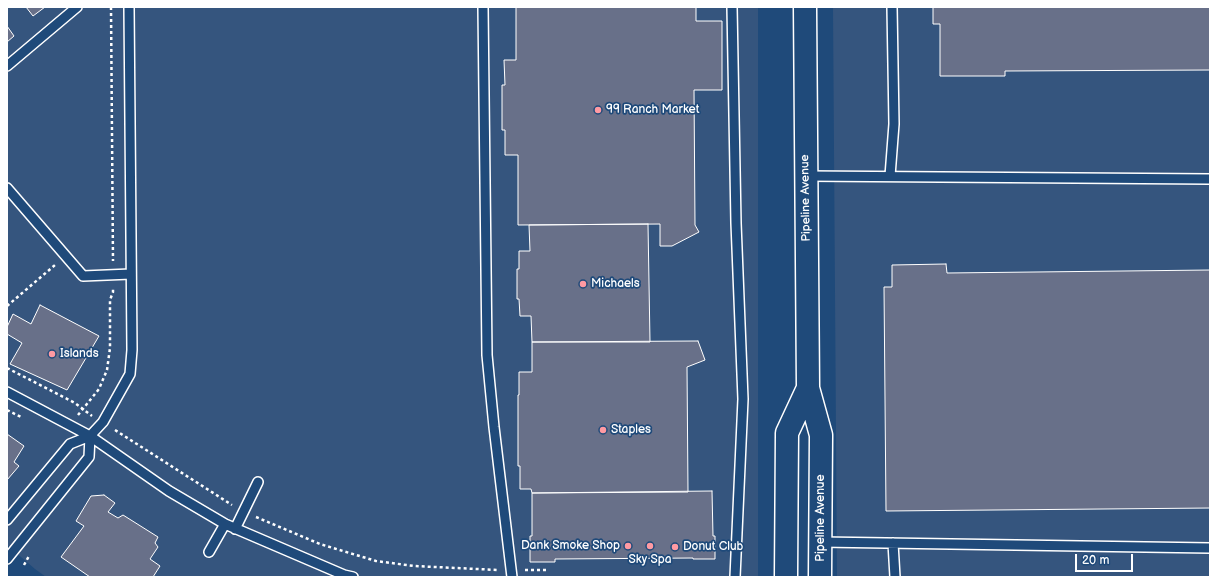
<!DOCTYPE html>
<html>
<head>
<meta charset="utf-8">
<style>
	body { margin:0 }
	#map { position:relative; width:1217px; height:584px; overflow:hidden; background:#1f4a7a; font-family:"Balsamiq Sans",sans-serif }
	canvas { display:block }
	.frame { position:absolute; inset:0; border:8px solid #fff; pointer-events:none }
	.scale { position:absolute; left:1075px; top:554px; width:58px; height:18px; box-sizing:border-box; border:2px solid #fff; border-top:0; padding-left:5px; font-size:12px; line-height:14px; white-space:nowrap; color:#fff; -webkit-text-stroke:3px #1f4a7a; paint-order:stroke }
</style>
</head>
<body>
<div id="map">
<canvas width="1217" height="584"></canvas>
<div class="frame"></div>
<div class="scale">20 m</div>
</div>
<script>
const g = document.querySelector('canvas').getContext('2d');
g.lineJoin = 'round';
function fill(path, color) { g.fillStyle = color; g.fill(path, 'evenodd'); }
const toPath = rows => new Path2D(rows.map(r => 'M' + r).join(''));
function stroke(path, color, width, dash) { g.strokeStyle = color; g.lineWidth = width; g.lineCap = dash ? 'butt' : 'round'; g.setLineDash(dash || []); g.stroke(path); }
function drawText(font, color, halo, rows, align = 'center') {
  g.font = font + ' "Balsamiq Sans",sans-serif'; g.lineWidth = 3.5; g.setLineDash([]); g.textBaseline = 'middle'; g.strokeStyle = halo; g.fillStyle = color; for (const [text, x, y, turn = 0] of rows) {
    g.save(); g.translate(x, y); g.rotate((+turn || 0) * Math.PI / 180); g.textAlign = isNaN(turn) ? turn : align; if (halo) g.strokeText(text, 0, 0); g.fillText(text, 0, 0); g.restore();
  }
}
const built = toPath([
	[7,7,758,7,758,577,46,577,35,569,7,545],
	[833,7,1210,7,1210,577,837,577]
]);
const building = toPath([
	[26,7,45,7,33,16,26,7],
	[516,7,696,7,696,21,722,21,722,90,694,90,695,225,699,232,672,246,660,246,660,224,518,225,518,155,505,155,505,130,502,130,502,85,505,85,504,60,516,60,516,7],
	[933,7,1210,7,1210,70,1005,71,1005,76,940,76,940,24,933,24,933,7],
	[7,26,14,36,7,42,7,26],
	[648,224,650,342,532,342,531,316,520,316,519,299,517,299,517,269,519,269,519,251,530,251,529,225,648,224],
	[946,264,947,273,1210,270,1210,508,886,511,884,287,892,287,892,265,946,264],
	[40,305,99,336,67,390,10,364,22,343,7,334,7,327,13,314,31,324,40,305],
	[698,341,705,360,687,367,688,492,532,493,531,489,520,489,520,466,518,466,518,395,519,395,519,372,532,372,532,342,698,341],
	[7,434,24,446,14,462,19,466,7,480,7,434],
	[712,491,713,536,715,536,715,559,693,559,693,558,555,559,555,562,530,562,530,536,532,536,532,493,712,491],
	[104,495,115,503,108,512,118,518,123,515,158,537,155,543,158,547,150,559,160,566,153,577,90,577,61,557,84,526,76,521,91,496,104,495]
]);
const path = toPath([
	[111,7,113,261],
	[7,306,55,265],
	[7,368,75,403,92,416],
	[7,410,23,418],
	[78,415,99,389,107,370,110,348,110,300,113,292,113,288],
	[115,430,232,505],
	[256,517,320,544,376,561,414,566,498,570],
	[24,565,29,556],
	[525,570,547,570]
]);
const lane = toPath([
	[483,7,487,355,494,427,512,577],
	[732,7,736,223,743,399,735,577],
	[7,66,77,7],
	[806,176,1210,179],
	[890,176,894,124,892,7],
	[7,188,83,276,131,274],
	[7,392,90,436,169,491,225,524,344,575,353,577],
	[7,520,70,444,90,436,103,422,130,374,132,350,129,7],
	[235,529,258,482],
	[821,542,1210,548],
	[893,543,895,577],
	[209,552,225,524],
	[7,559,89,457,90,436]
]);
const secondary = toPath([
	[805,7,808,388,821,435,820,577],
	[786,577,787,433,808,388]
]);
const markers = [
	[598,110,4,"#ff9aa2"],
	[583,284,4,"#ff9aa2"],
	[52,354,4,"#ff9aa2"],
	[603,430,4,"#ff9aa2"],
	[628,546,4,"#ff9aa2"],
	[650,546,4,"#ff9aa2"],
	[675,547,4,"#ff9aa2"]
];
const poiNames = [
	["99 Ranch Market",606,110],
	["Michaels",591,284],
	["Islands",60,354],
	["Staples",611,430],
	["Dank Smoke Shop",620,546,"right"],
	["Donut Club",683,547],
	["Sky Spa",650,560,"center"]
];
const streetNames = [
	["Pipeline Avenue",806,198,-91],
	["Pipeline Avenue",821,518,-90]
];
fill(built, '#35557e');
fill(building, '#687089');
stroke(building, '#fff', 1);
stroke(lane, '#fff', 12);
stroke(secondary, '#fff', 25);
stroke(path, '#fff', 2.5, [3, 3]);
stroke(lane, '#1f4a7a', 9);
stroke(secondary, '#1f4a7a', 22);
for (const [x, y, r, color] of markers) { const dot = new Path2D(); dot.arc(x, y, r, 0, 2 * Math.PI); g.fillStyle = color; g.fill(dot); stroke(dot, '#1f4a7a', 1.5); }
drawText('12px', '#fff', '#1f4a7a', poiNames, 'left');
drawText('12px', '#fff', '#1f4a7a', streetNames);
</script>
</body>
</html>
